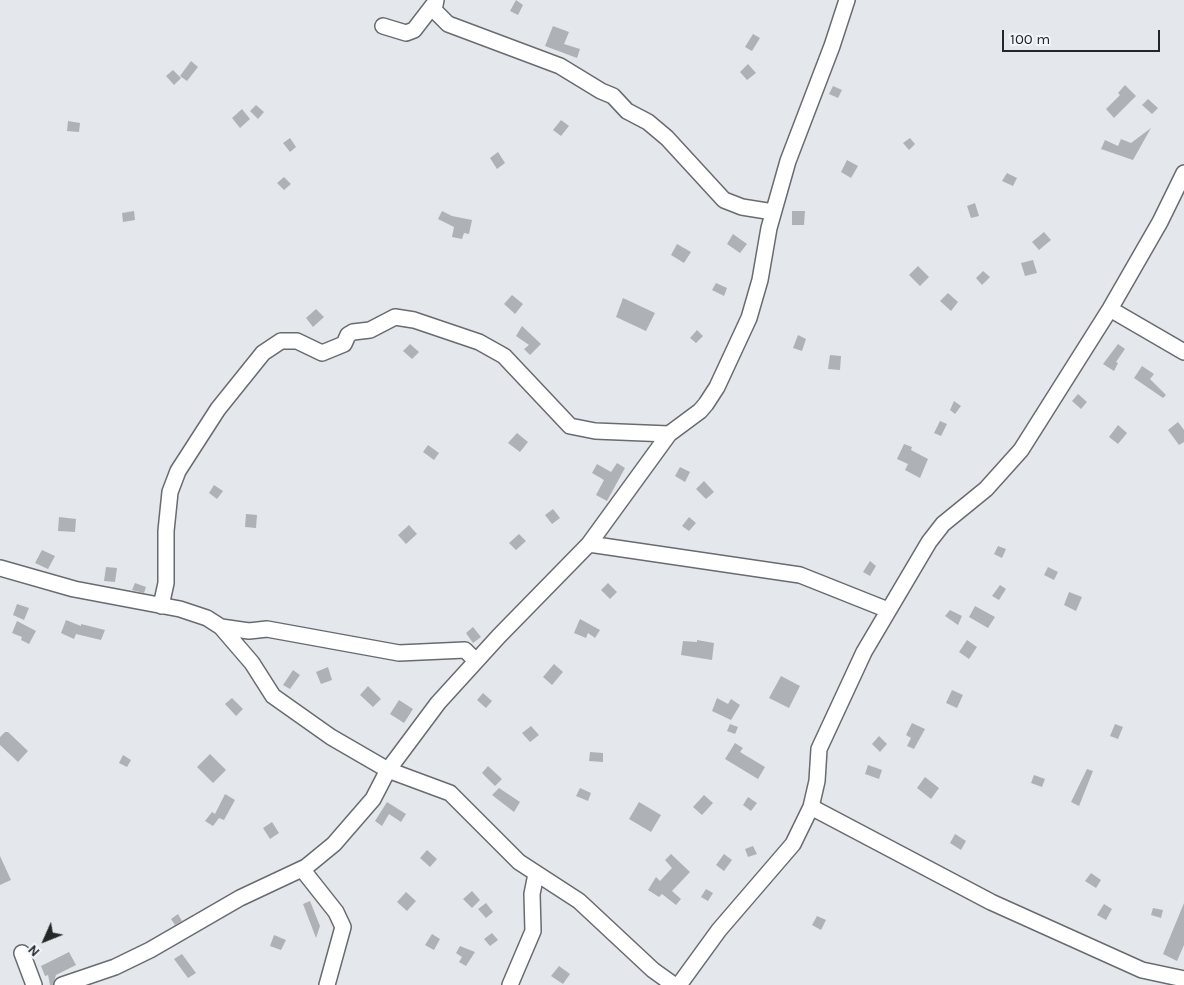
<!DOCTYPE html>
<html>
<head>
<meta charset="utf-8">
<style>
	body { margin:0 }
	#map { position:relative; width:1184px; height:985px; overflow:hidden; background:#e4e8ec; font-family:Karla,sans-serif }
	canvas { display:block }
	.north { position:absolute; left:20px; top:915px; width:50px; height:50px; -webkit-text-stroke:4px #f2f5fa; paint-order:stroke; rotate:226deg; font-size:14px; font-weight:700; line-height:20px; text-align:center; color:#252628 }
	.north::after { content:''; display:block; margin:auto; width:18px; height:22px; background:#252628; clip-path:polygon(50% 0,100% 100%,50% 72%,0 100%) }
	.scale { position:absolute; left:1002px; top:30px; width:158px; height:22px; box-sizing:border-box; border:2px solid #252628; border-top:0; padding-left:6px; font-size:15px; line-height:18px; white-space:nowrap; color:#252628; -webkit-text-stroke:4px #f2f5fa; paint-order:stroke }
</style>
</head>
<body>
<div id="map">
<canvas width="1184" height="985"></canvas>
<div class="north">N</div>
<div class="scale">100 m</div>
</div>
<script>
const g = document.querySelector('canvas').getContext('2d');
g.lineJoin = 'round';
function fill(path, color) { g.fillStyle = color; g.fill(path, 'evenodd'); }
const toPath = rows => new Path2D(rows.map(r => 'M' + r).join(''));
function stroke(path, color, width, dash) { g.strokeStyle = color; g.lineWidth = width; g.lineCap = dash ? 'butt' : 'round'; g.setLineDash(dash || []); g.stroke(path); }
const building = toPath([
	[516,0,523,5,518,15,510,11],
	[553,26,569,32,564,44,580,49,577,58,545,46],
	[753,34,760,38,752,51,745,47],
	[191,61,198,67,187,81,180,76],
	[748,64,756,73,747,80,740,72],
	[173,70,181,78,174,85,166,76],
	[1125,85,1136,96,1114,118,1106,109,1120,95,1118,93],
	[833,86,842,90,838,98,829,94],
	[1148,99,1158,108,1152,114,1142,105],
	[256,105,264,112,258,119,250,111],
	[242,109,250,119,240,128,232,118],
	[561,120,569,126,561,136,553,130],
	[68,121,80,123,79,132,67,131],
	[1151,128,1133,160,1101,149,1105,140,1118,146,1121,139,1131,143],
	[290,138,296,147,290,152,283,143],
	[910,138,915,144,909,150,903,143],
	[498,152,505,163,497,169,490,158],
	[847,160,858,166,851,178,841,172],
	[1007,173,1017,178,1013,186,1002,181],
	[284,177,291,184,284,190,277,183],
	[975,203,979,216,971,218,967,206],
	[134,211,135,220,123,222,122,213],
	[442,211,452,216,472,220,469,234,464,233,462,239,452,237,454,227,438,219],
	[792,211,805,211,804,225,792,225],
	[1044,232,1051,240,1039,250,1032,242],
	[733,234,747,244,740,253,727,244],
	[677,244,691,252,684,263,671,255],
	[1033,260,1037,273,1025,276,1021,263],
	[918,266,929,277,920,286,909,275],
	[983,271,990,277,982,285,976,278],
	[716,283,727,288,724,296,712,290],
	[948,293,958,302,951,311,940,301],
	[512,295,523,304,515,314,504,304],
	[623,298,655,313,646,331,616,317],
	[316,309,324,317,313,327,306,318],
	[522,326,541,344,530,355,524,349,529,345,516,336],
	[697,330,703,336,696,343,690,338],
	[798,335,806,339,802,351,793,348],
	[410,344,419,352,412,359,403,351],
	[1118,344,1125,349,1116,362,1118,363,1114,371,1103,364],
	[830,355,841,356,840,370,828,369],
	[1142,366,1154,374,1150,379,1166,395,1163,398,1134,378],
	[1078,394,1087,402,1081,409,1072,401],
	[954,401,961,406,955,414,950,410],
	[940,421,947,424,941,436,934,433],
	[1178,422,1184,430,1184,442,1179,445,1168,430],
	[1118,425,1127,433,1118,444,1109,437],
	[517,433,528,442,520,452,508,443],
	[904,444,912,447,911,450,928,459,920,478,905,470,908,464,897,459],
	[428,445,439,453,434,460,423,452],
	[617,463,625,468,607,501,596,495,604,480,592,473,597,464,611,472],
	[680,467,690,472,685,482,675,476],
	[704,481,714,492,706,499,696,489],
	[214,485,223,491,217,499,209,493],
	[553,509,560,518,552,524,545,515],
	[246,514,257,515,256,528,245,527],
	[59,517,76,519,75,532,58,531],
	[689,517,696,523,689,531,682,526],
	[409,525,417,534,406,544,398,535],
	[519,534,526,541,516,550,509,543],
	[998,546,1006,549,1002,558,994,554],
	[42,550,55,556,48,569,35,563],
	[870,561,876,566,870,576,863,572],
	[106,567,117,568,115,582,104,581],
	[1048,567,1058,572,1054,580,1044,575],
	[135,583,146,587,144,593,132,590],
	[608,583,617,592,610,599,601,590],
	[1000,585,1006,589,999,600,992,596],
	[1069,592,1082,597,1076,611,1064,605],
	[17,604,29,608,24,620,13,615],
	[975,606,995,617,988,628,969,617],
	[950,610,962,616,958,625,945,616],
	[580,619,600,630,595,638,588,633,586,638,574,633],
	[66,620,81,626,81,624,105,630,101,640,76,634,74,639,61,633],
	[17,621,36,631,29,644,21,640,22,637,12,633],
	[473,627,481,637,473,643,466,633],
	[697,640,714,643,712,660,681,655,683,641,697,642],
	[967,640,977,647,969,659,959,652],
	[554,664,563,672,552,685,543,677],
	[328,667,332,680,321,684,316,672],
	[293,670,300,675,290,689,283,685],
	[781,676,800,686,789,708,769,698],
	[368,686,381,699,373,707,360,695],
	[952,690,963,695,957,708,946,703],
	[483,693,492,701,486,708,477,700],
	[232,698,243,709,236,716,225,704],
	[717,698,728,704,731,699,740,705,731,720,712,711],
	[399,700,413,709,404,723,390,714],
	[912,723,925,729,914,749,907,746,911,738,906,735],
	[730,724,738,727,735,734,727,731],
	[1115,724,1123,727,1118,739,1110,736],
	[531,726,539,735,530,742,522,733],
	[5,732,8,732,28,751,18,762,0,745,0,737],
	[879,736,887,744,880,752,872,744],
	[735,743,743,748,740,752,765,767,758,779,725,759],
	[590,752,603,753,603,762,589,761],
	[210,754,226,770,213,783,197,767],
	[123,755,131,760,127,767,119,763],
	[868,765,882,770,879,779,865,774],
	[488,766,502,779,495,786,482,773],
	[1087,769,1093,771,1079,806,1071,802],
	[1034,775,1045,779,1042,787,1031,783],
	[925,777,939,788,931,799,917,788],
	[499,788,520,802,514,812,492,795],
	[580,788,591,793,588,801,576,796],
	[225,794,235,800,224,820,219,818,213,826,205,821,212,812,215,814],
	[704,795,713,803,702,815,693,807],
	[748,797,757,803,751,811,743,805],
	[387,802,406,814,401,822,389,814,382,826,375,821],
	[639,802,661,815,651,832,629,819],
	[272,822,279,833,270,839,263,828],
	[955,834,966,841,961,850,950,843],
	[753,846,757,854,748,857,745,849],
	[427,850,437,859,430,867,420,858],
	[671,854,690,872,672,891,681,899,676,905,662,894,659,897,648,890,656,877,660,881,672,868,665,860],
	[724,854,732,860,724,871,716,865],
	[0,856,11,880,0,885],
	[1091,873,1101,880,1096,888,1085,881],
	[706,889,713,893,708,901,701,897],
	[472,891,480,900,472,908,463,899],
	[406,892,416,901,407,911,397,902],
	[310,901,320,926,316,938,303,904],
	[486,903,493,912,486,918,478,909],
	[1184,903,1184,945,1177,961,1163,954],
	[1104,904,1112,909,1106,920,1097,915],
	[1153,908,1163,910,1161,918,1151,915],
	[178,914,182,921,175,925,171,919],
	[817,916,826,920,821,930,812,925],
	[492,933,498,940,490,946,484,939],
	[432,934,440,939,434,950,425,945],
	[274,935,286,940,281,950,270,946],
	[460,946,475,952,466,966,459,962,462,957,456,953],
	[69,952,76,965,56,975,53,985,50,985,48,975,45,976,41,966],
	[182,954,196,973,188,978,174,959],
	[559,966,570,974,563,984,551,976]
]);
const minor = toPath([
	[436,0,434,10,448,24,560,66,601,91,613,96,627,111,648,122,667,138,724,200,742,207,773,212],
	[383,26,406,33,414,30,434,4],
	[1110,309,1184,352],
	[589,544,800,575,888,610],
	[0,568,74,589,180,609,207,618,221,627,252,663,273,696,331,737,388,770,450,793,519,862,579,901,653,970,674,985],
	[161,606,166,583,166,531,170,492,178,471,218,409,263,353,281,341,297,341,322,353,344,344,348,335,353,332,370,330,395,317,414,320,479,342,504,356,570,426,595,431,669,434],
	[221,627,249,631,267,629,399,653,465,650,476,661],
	[811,807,991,902,1142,970,1184,979],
	[302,869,336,912,343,927,327,985],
	[22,953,34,985],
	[62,985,115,967,150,950,240,898,306,867,334,844,373,799,388,770,438,703,499,636,589,544,669,434,700,411,706,404,717,387,749,318,760,280,769,228,788,161,832,46,847,0],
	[510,985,533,931,532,894,536,874],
	[679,985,719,930,793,844,811,807,817,781,819,749,864,652,929,542,943,524,986,489,1021,450,1110,309,1160,222,1184,173]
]);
fill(building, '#aeb2b6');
stroke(minor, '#686b6f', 18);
stroke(minor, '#fff', 15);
</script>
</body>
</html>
